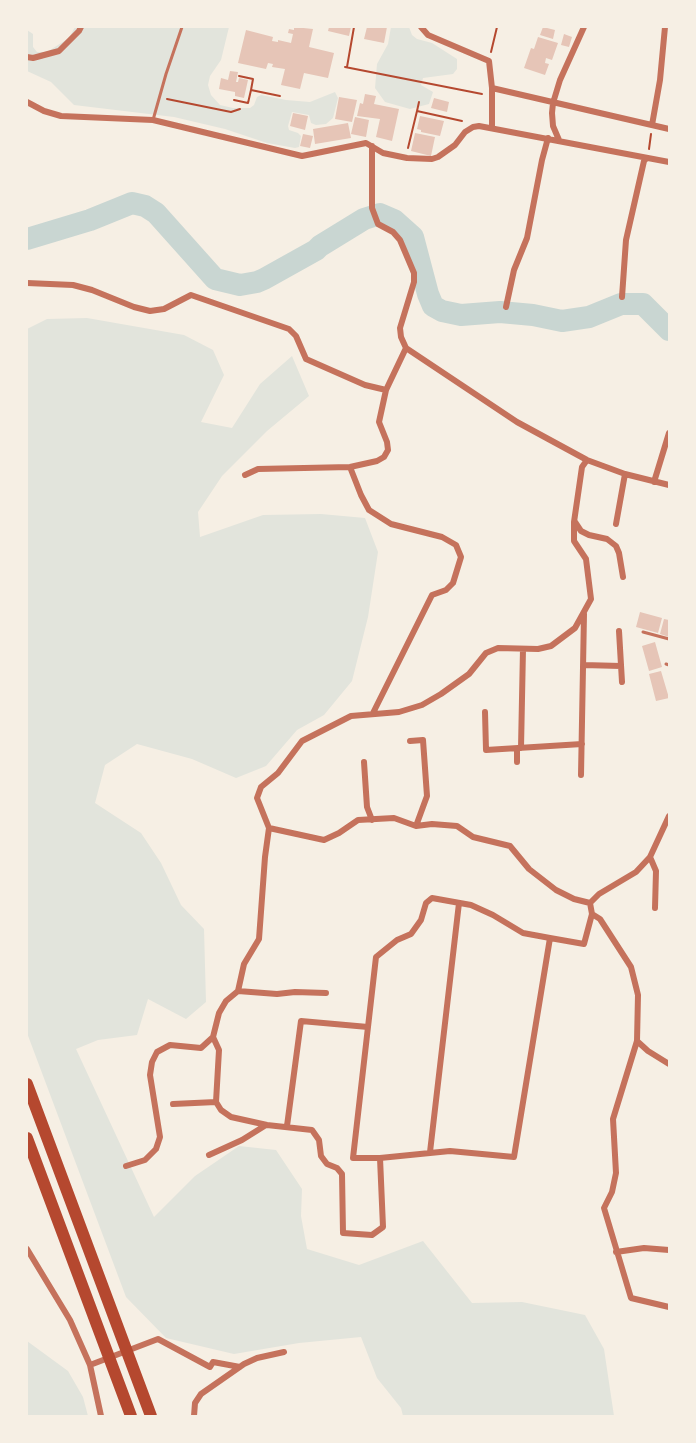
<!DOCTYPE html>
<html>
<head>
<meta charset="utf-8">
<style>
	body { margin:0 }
	#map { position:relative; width:696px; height:1443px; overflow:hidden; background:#f6efe4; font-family:"PT Sans",sans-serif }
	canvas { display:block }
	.frame { position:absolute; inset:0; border:28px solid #f6efe4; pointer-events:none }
</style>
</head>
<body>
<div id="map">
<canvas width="696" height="1443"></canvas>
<div class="frame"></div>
</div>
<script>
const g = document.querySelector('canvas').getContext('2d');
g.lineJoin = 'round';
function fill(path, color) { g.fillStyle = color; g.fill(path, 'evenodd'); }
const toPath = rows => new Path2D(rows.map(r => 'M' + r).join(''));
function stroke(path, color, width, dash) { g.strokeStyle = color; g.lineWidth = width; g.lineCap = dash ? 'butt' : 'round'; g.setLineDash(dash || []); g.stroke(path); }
const green = toPath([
	[75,27,229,27,221,60,210,76,208,85,211,95,220,105,233,108,250,108,254,105,257,97,261,95,286,100,310,102,335,92,338,98,333,118,326,124,316,125,311,123,309,115,292,112,288,126,289,130,298,133,301,136,299,147,295,148,267,143,225,129,174,117,74,105,51,82,27,71,27,30,33,34,33,47,37,52,47,52,69,38],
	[391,27,409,27,412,35,417,39,432,43,457,59,457,69,453,74,423,78,421,85,433,92,429,104,410,109,385,102,375,88,377,64,388,44],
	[87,318,184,335,213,350,224,375,201,422,232,428,260,384,292,356,309,396,267,431,222,476,198,512,200,537,263,515,321,514,365,518,378,552,368,617,352,681,324,715,297,730,266,766,236,778,192,759,137,744,105,765,95,803,141,833,161,863,181,905,204,929,206,1002,186,1019,148,999,137,1035,98,1040,76,1049,154,1217,195,1176,239,1146,276,1150,302,1189,301,1216,307,1249,359,1265,423,1241,472,1303,522,1302,585,1315,604,1349,614,1416,403,1416,401,1408,377,1378,361,1337,299,1343,234,1354,166,1338,126,1297,27,1033,27,329,47,319],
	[27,1341,68,1371,83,1397,88,1416,27,1416]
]);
const river = toPath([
	[27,239,90,220,132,203,145,206,156,213,215,279,240,285,257,282,264,279,316,250,320,246,364,219,380,214,394,220,413,237,428,294,433,306,442,311,461,315,500,312,533,315,562,321,589,317,621,304,643,304,669,330]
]);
const building = toPath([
	[294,27,313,29,309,47,334,53,328,78,304,73,300,89,281,85,285,69,272,67,273,64,268,63,266,69,238,63,246,30,273,37,272,41,278,42,278,40,291,43,293,34,288,33,289,29,294,30],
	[329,27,351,27,349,36,328,31],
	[367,27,387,27,384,43,364,39],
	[543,27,555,30,553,39,540,35],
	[564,34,572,37,569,47,561,45],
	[538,37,558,43,552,60,546,58,545,63,549,64,545,75,524,68,531,48,534,49],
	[230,71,238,72,236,82,238,82,239,78,248,80,244,98,235,96,235,92,219,89,221,78,228,80],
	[365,94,376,96,374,104,399,109,392,141,376,137,380,119,357,116,360,103,363,104],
	[339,97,357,100,352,122,335,119],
	[434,98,449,102,447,112,431,108],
	[293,113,308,116,305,130,290,126],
	[420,116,444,121,440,136,421,132,421,130,417,129],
	[355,117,369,120,366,137,351,134],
	[348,123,351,138,315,144,313,129],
	[415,133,435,137,431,156,411,151],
	[303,134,313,136,310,148,300,146],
	[640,612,662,618,658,633,636,627],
	[664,619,669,620,669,637,660,634],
	[655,642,662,667,649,671,642,646],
	[661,671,669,698,656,701,649,674]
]);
const path = toPath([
	[491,52,497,27],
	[345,67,482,94],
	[347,67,354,27],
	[239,76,253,79,251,90,280,96],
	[167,99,231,112,240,109],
	[234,100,248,103,251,90],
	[417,111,419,102],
	[408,148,417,111,462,121],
	[649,149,651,134]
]);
const service = toPath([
	[153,120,166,74,182,27],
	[643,632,669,639],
	[666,664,669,665]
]);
const minor = toPath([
	[421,27,428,35,489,61,492,88,492,128],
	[27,57,33,58,59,51,79,31,81,27],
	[492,88,669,129],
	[27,102,44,111,61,116,153,120,302,156,366,143,383,153,407,158,432,159,438,157,455,145,465,132,473,127,479,126,669,162],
	[652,125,660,80,665,27],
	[559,140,553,126,552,113,553,103,560,80,584,27],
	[372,146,372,208,378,224,393,232,400,240,414,273,414,282,400,328,401,337,406,348,517,422,587,460,625,474,669,485],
	[27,283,73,285,92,290,134,307,150,311,164,309,191,295,289,329,296,336,306,359,365,385,386,390,406,348],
	[622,297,626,240,644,161,647,158],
	[506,307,514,270,527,238,542,160,548,138],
	[350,467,361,495,369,510,391,524,442,537,456,545,461,557,453,583,446,590,432,595,373,713],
	[245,475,258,469,350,467,377,461,384,457,388,450,387,442,379,422,386,390],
	[654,482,669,433],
	[575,522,581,531,589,535,607,539,616,546,619,553,623,577],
	[616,524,625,474],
	[619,631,622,682],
	[583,665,621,666],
	[485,712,486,750,582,744],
	[410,741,423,740,427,796,416,826],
	[521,748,523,649],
	[517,749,517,762],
	[364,762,367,807,372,820],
	[581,775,584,614],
	[269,828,324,840,339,833,358,820,394,818,416,826,432,824,457,826,473,837,510,846,529,869,556,890,574,899,590,903],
	[650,857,656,871,655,908],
	[592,914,600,919,631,967,638,995,637,1041,613,1119,616,1173,612,1192,604,1208,631,1298,669,1307],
	[550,938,514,1157,450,1151,380,1158,353,1158,376,957,397,940,411,934,421,920,426,903,432,898,471,905,493,915,523,933,550,938,584,944,592,914,590,903,599,894,636,872,650,857,669,816],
	[238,991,277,994,295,992,326,993],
	[213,1037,219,1050,216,1102,221,1110,231,1117,267,1125,312,1130,319,1140,321,1156,327,1164,337,1168,342,1174,343,1233,372,1235,383,1227,380,1158],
	[637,1041,648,1051,669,1064],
	[173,1104,216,1102],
	[287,1126,301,1021,368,1027],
	[430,1152,459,903],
	[209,1155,242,1140,266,1125],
	[126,1166,145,1160,156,1149,160,1137,150,1075,152,1062,157,1052,170,1045,201,1048,213,1037,219,1013,226,1001,238,991,244,964,259,939,265,857,269,828,257,798,261,787,278,773,302,741,351,716,399,712,422,705,441,694,469,674,486,653,498,648,538,649,551,646,575,628,591,599,586,559,574,541,574,522,582,467,587,460],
	[27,1249,70,1320,90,1365,101,1416],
	[616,1252,644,1248,669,1250],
	[90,1365,158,1339,210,1367,213,1362,240,1367],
	[194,1416,195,1403,201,1394,244,1364,257,1358,284,1352]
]);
const motorway = toPath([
	[27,1084,151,1416],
	[27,1138,131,1416]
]);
fill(green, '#e2e4dc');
stroke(river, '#c9d6d2', 22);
fill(building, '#e6c5b7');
stroke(path, '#b5482f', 2);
stroke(service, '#c5725c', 3);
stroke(minor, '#c5725c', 6);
stroke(motorway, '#b5482f', 12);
</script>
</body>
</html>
